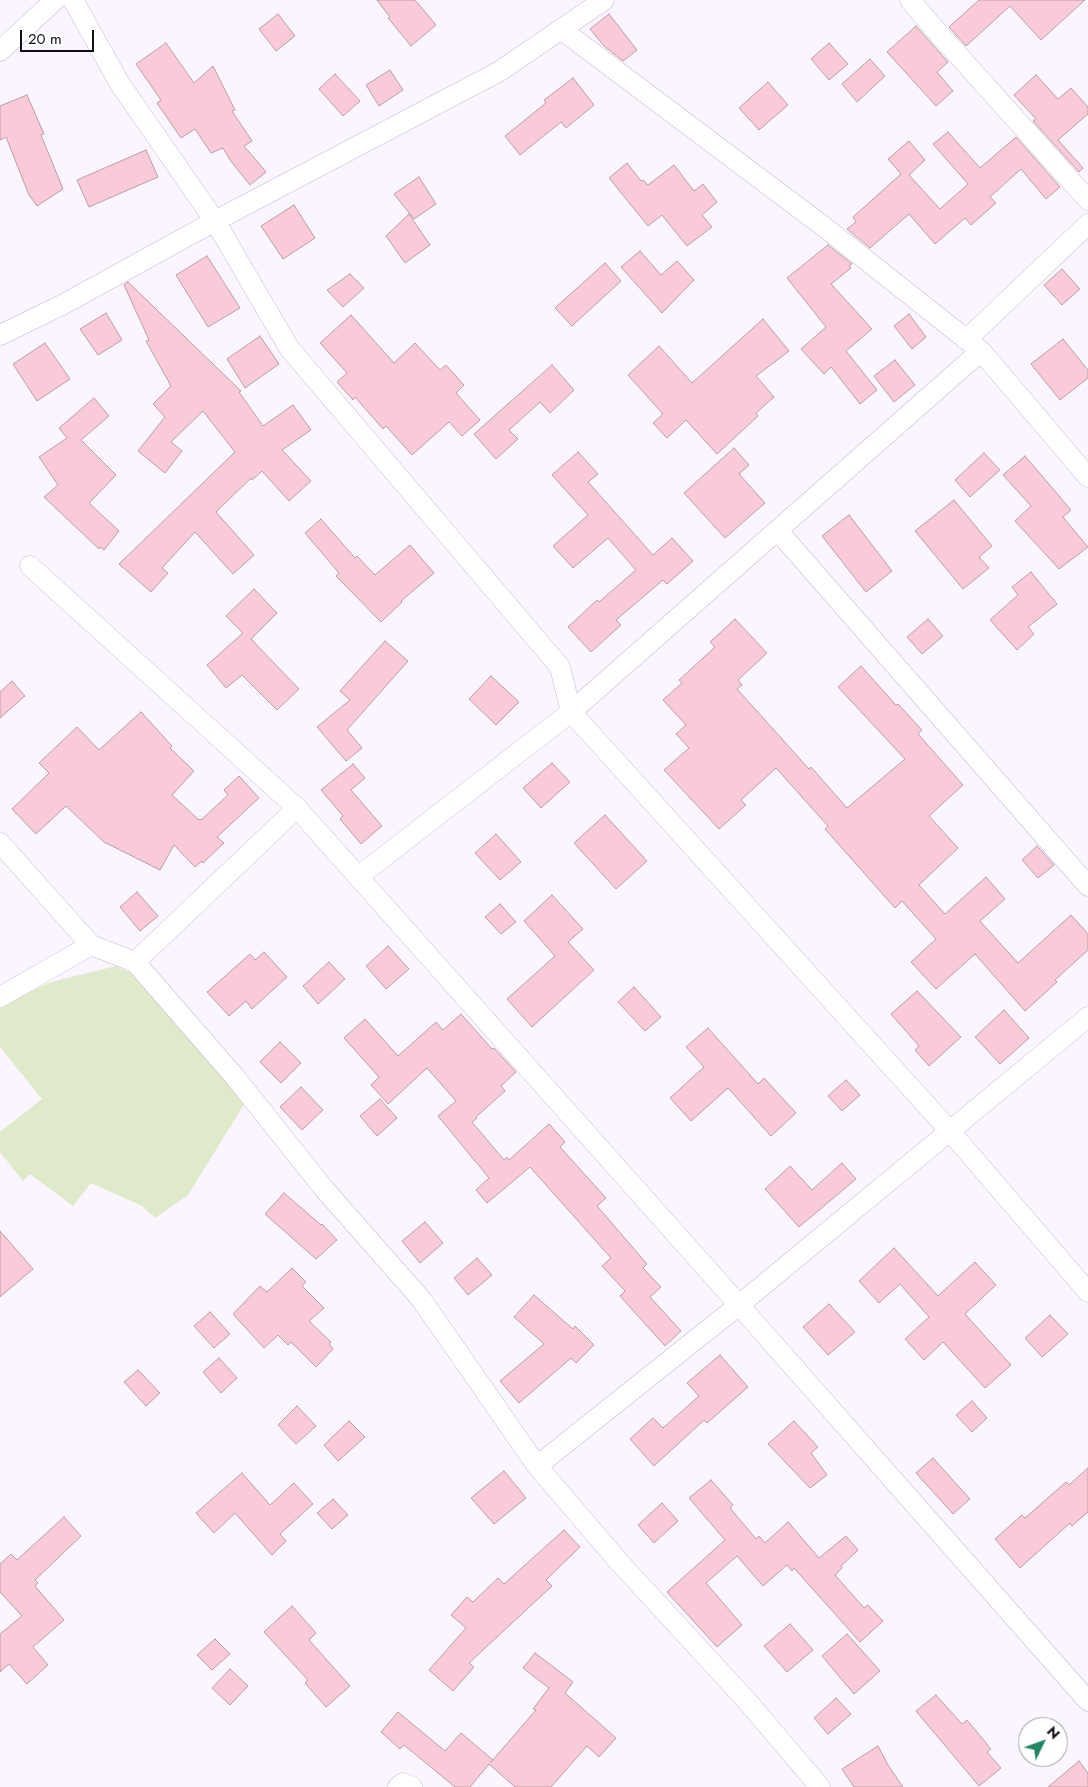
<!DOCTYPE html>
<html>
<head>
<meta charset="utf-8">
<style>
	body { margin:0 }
	#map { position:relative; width:1088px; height:1787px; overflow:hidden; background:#faf5fe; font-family:Jost,sans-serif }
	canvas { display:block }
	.north { position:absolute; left:1018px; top:1717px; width:50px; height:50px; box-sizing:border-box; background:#fff; border:1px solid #a09ea1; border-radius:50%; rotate:48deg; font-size:14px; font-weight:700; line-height:20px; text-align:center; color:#110d14 }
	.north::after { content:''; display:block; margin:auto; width:18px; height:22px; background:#228762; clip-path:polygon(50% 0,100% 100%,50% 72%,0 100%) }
	.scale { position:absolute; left:20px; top:30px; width:74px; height:22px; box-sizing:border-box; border:2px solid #110d14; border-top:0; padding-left:6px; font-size:15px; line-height:18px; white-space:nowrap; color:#110d14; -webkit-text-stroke:4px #fff; paint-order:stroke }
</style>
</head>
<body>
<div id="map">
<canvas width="1088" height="1787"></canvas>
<div class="north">N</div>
<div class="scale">20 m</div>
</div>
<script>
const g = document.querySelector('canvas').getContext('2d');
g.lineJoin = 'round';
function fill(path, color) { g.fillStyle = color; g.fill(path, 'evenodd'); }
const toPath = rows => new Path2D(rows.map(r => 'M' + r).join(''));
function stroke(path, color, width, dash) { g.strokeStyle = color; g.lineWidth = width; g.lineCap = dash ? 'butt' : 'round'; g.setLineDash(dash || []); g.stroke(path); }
const green = toPath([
	[116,966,137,976,208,1062,245,1103,188,1195,155,1218,142,1206,91,1183,73,1206,30,1174,23,1181,0,1152,0,1132,42,1099,0,1047,0,1009,10,1001,51,982]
]);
const building = toPath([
	[377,0,415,0,436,25,411,46,388,18,390,17,377,0],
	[979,0,1085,0,1041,40,1010,6,966,46,949,27,979,0],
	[278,14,295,36,276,51,259,29,278,14],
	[609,14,637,50,623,61,604,46,590,29,609,14],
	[916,26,948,62,937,72,953,91,936,106,887,52,916,26],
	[166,43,194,83,213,66,235,110,232,111,252,141,244,146,266,172,250,185,230,160,223,148,211,153,195,129,181,138,157,103,161,100,136,64,166,43],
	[829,43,848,64,829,80,811,59,829,43],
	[870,59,885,76,857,102,842,84,870,59],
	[390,70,403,90,379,106,366,85,390,70],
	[335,74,360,101,343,116,319,89,335,74],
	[1036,75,1058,99,1071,88,1088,107,1088,114,1058,140,1083,168,1079,172,1033,121,1036,119,1014,95,1036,75],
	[573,78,594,105,566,128,561,122,520,155,505,136,546,103,544,100,573,78],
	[768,82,788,105,759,130,739,108,768,82],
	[27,95,44,134,41,135,63,189,37,206,29,195,6,137,0,140,0,106,27,95],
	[948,132,980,168,1016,137,1060,187,1046,199,1021,169,990,197,996,203,971,225,965,218,935,244,909,214,870,248,847,229,856,222,853,217,901,174,888,159,909,141,925,160,909,175,940,209,968,184,933,144,948,132],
	[146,150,158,177,89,207,77,180,146,150],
	[627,163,641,181,643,180,648,185,674,165,694,191,703,184,717,202,702,215,712,227,687,246,662,215,648,226,609,178,627,163],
	[419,177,436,204,414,219,394,194,419,177],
	[294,205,315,238,283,259,261,226,294,205],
	[409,214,430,245,405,263,386,236,409,214],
	[828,245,852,264,849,266,851,268,831,284,872,329,846,351,877,390,860,404,831,367,824,374,801,349,826,327,787,278,828,245],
	[640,251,661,275,677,261,694,280,662,313,621,267,640,251],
	[207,256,240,308,208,327,176,275,207,256],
	[605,263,621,281,572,326,555,308,605,263],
	[1062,269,1080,289,1062,305,1044,285,1062,269],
	[350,274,364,288,343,307,327,290,350,274],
	[128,282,241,391,239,392,263,426,293,405,311,430,282,450,311,481,289,501,262,471,252,480,251,478,216,512,254,555,233,574,195,532,162,568,168,573,151,592,119,564,235,452,203,411,171,442,182,451,165,473,138,451,165,417,153,404,171,386,146,341,149,340,124,285,128,282],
	[106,313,122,340,98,355,80,329,106,313],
	[909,314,926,337,912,349,894,326,909,314],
	[351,315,394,363,415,343,440,370,446,365,464,385,456,393,480,420,462,436,449,422,412,455,386,426,383,429,355,397,353,400,337,382,347,373,320,343,351,315],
	[763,319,789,351,756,376,774,397,756,413,758,416,717,454,686,420,667,438,653,423,663,414,628,375,659,346,692,383,763,319],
	[260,336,279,364,245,388,227,359,260,336],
	[1063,339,1088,370,1088,378,1060,400,1031,364,1063,339],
	[45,343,70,379,37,401,13,364,45,343],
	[895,360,915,385,894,402,874,376,895,360],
	[552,365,574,390,550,413,540,402,509,430,518,439,496,459,474,434,552,365],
	[94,398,109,416,81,440,116,475,89,503,119,531,104,550,100,547,99,549,44,497,58,485,39,457,67,438,59,428,94,398],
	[734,448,749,465,739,474,765,503,725,538,684,493,734,448],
	[578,452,598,474,588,482,653,555,672,538,693,561,667,584,663,580,616,620,621,625,591,652,568,627,597,600,599,602,636,570,608,538,573,568,553,546,588,515,552,475,578,452],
	[984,453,1000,470,970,497,955,480,984,453],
	[1025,456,1071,510,1063,517,1088,547,1059,569,1015,521,1031,506,1003,475,1025,456],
	[954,500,992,546,979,557,989,568,963,589,915,531,954,500],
	[849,515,892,571,866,592,822,536,849,515],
	[321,519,355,558,357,556,375,575,410,545,434,573,401,601,402,602,381,622,336,576,339,573,305,533,321,519],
	[1031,572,1057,604,1028,627,1034,634,1017,650,990,620,1018,595,1012,587,1031,572],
	[254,589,277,613,251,639,299,689,277,710,242,675,226,688,207,665,243,633,226,616,254,589],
	[735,619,767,653,738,680,742,685,737,689,809,769,811,767,847,808,905,759,838,687,861,666,896,705,898,704,922,730,918,734,963,785,929,816,958,848,919,885,945,914,986,877,1005,899,980,921,1018,963,1071,915,1088,934,1088,950,1055,980,1057,982,1025,1011,975,954,936,989,911,962,936,939,902,901,895,908,825,829,828,826,776,768,741,800,746,805,719,829,664,770,689,748,676,734,686,725,663,700,682,683,679,680,715,647,710,642,735,619],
	[928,619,943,636,922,654,907,637,928,619],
	[385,641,408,661,347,730,362,748,346,761,317,727,350,700,340,691,385,641],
	[491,676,519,702,496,725,469,699,491,676],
	[12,681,25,696,0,718,0,692,12,681],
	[141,712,172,746,170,748,194,771,172,795,199,820,200,819,201,820,228,795,224,790,239,776,259,798,217,837,224,843,203,863,202,861,195,867,174,845,160,870,104,842,66,806,36,834,12,809,49,773,39,763,77,727,99,750,141,712],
	[552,763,570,782,541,808,523,788,552,763],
	[353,764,365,778,351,790,382,826,361,844,340,819,343,816,321,790,353,764],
	[605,815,647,861,616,889,574,843,605,815],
	[496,834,521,862,500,880,475,853,496,834],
	[1037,846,1054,865,1038,878,1022,860,1037,846],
	[137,892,158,916,140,931,120,907,137,892],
	[552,895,583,929,568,942,594,970,532,1027,507,999,555,956,524,921,552,895],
	[500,904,516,922,501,934,485,917,500,904],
	[388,946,409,969,386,989,366,966,388,946],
	[264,952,287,977,252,1009,246,1001,229,1016,207,992,250,954,255,960,264,952],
	[329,962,345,979,318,1004,303,986,329,962],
	[634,987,661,1017,645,1031,618,1002,634,987],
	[917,991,961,1037,929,1066,915,1050,919,1046,891,1014,917,991],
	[1004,1010,1029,1038,1000,1064,975,1037,1004,1010],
	[461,1014,492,1049,494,1048,516,1072,501,1086,505,1091,476,1117,477,1118,472,1122,504,1160,507,1157,509,1160,549,1124,565,1142,560,1147,606,1198,597,1206,647,1264,643,1268,661,1287,650,1297,681,1331,665,1346,620,1296,625,1291,602,1266,611,1258,530,1167,487,1203,476,1190,489,1178,438,1116,456,1101,427,1068,388,1104,371,1085,379,1077,344,1038,365,1019,398,1056,436,1022,443,1030,461,1014],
	[708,1028,758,1084,764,1078,796,1113,771,1136,728,1088,691,1121,670,1098,704,1067,686,1047,708,1028],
	[280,1042,301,1063,281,1083,260,1062,280,1042],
	[846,1080,860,1095,842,1111,828,1096,846,1080],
	[301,1087,323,1110,302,1130,280,1107,301,1087],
	[380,1099,397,1118,377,1136,360,1116,380,1099],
	[842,1163,856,1179,799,1227,765,1189,790,1166,812,1190,842,1163],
	[284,1193,321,1225,322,1224,337,1240,316,1259,265,1214,284,1193],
	[425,1222,443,1243,420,1263,402,1241,425,1222],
	[0,1231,33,1269,0,1297,0,1231],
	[894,1248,938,1296,975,1262,996,1285,965,1314,1011,1365,985,1388,943,1342,924,1360,905,1339,929,1317,900,1284,879,1303,859,1281,894,1248],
	[477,1258,492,1275,468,1295,454,1278,477,1258],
	[292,1268,306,1282,302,1286,324,1308,309,1321,331,1342,329,1344,333,1349,316,1367,291,1342,288,1345,278,1335,264,1348,233,1314,260,1286,267,1292,292,1268],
	[534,1295,573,1329,575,1326,594,1345,576,1363,571,1358,519,1403,500,1381,544,1344,514,1317,534,1295],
	[829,1304,855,1332,828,1355,803,1327,829,1304],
	[210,1312,230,1334,214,1348,194,1326,210,1312],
	[1050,1315,1068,1334,1042,1357,1025,1338,1050,1315],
	[720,1355,748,1387,707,1423,704,1420,654,1466,630,1439,653,1418,663,1428,699,1396,687,1383,720,1355],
	[219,1358,237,1378,221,1393,203,1372,219,1358],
	[138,1370,160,1393,146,1406,124,1382,138,1370],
	[972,1401,987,1418,972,1432,956,1415,972,1401],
	[297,1406,316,1426,296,1444,278,1425,297,1406],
	[349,1421,365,1437,338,1461,324,1445,349,1421],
	[794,1421,818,1447,811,1453,827,1475,810,1488,768,1444,794,1421],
	[933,1458,970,1499,953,1514,916,1473,933,1458],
	[1088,1468,1088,1512,1072,1526,1070,1523,1020,1568,995,1539,1022,1515,1025,1518,1066,1482,1069,1485,1088,1468],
	[504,1471,526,1498,494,1524,471,1498,504,1471],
	[242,1473,270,1505,294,1483,313,1504,280,1534,286,1541,272,1555,235,1513,214,1533,196,1513,242,1473],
	[711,1480,733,1505,730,1508,756,1539,759,1536,765,1543,788,1522,819,1558,846,1536,858,1550,841,1566,842,1568,835,1575,864,1608,868,1605,883,1621,860,1642,794,1568,792,1571,787,1565,763,1586,737,1556,706,1583,742,1625,717,1647,667,1592,725,1540,689,1498,711,1480],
	[333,1499,348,1515,332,1529,317,1513,333,1499],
	[662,1503,678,1521,654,1543,638,1525,662,1503],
	[64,1517,81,1536,35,1580,38,1583,35,1586,64,1620,33,1647,48,1665,27,1684,9,1664,0,1672,0,1634,22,1616,0,1592,0,1564,11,1554,17,1560,64,1517],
	[564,1530,580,1547,546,1580,552,1586,469,1663,474,1667,453,1691,429,1670,466,1628,451,1615,467,1597,473,1602,498,1578,504,1584,564,1530],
	[292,1606,316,1633,309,1640,350,1686,326,1707,305,1683,308,1680,264,1632,292,1606],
	[790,1624,813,1650,787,1672,764,1646,790,1624],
	[847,1634,880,1671,854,1694,822,1656,847,1634],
	[215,1639,230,1654,212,1670,197,1655,215,1639],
	[535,1653,573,1682,565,1693,616,1738,599,1757,587,1746,551,1787,515,1787,489,1764,470,1787,455,1787,404,1745,400,1749,381,1732,398,1712,445,1751,461,1733,493,1760,491,1762,536,1710,533,1709,549,1688,523,1668,535,1653],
	[230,1669,248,1686,230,1705,212,1688,230,1669],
	[936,1695,962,1724,967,1720,991,1749,987,1752,1001,1768,979,1786,916,1711,936,1695],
	[836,1698,851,1714,828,1734,814,1718,836,1698],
	[878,1746,888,1765,903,1787,854,1787,842,1769,878,1746],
	[1079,1761,1088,1773,1088,1787,1048,1787,1079,1761]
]);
const street = toPath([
	[73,0,120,84,215,221,289,348,560,667,571,712,949,1130,1088,1292],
	[910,0,932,26,1088,200],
	[562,30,823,226,981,351,1088,477],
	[0,51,55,0],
	[0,335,62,305,215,221,500,71,604,0],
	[966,340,1088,224],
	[778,531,1088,886],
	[30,566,297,808,739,1305,1088,1701],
	[0,843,91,945],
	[359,876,571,712,981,351],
	[135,962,235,1077,325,1190,421,1299,537,1466,620,1563,747,1701,820,1787],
	[0,997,91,945,135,962,297,808],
	[537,1466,739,1305,1088,1017],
	[398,1787,403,1783,412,1787]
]);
fill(green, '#dfeaca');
fill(building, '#f9cbd8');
stroke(building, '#ba9ea5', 1);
stroke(street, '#c8bbd3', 21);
stroke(street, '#fff', 20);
</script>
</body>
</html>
